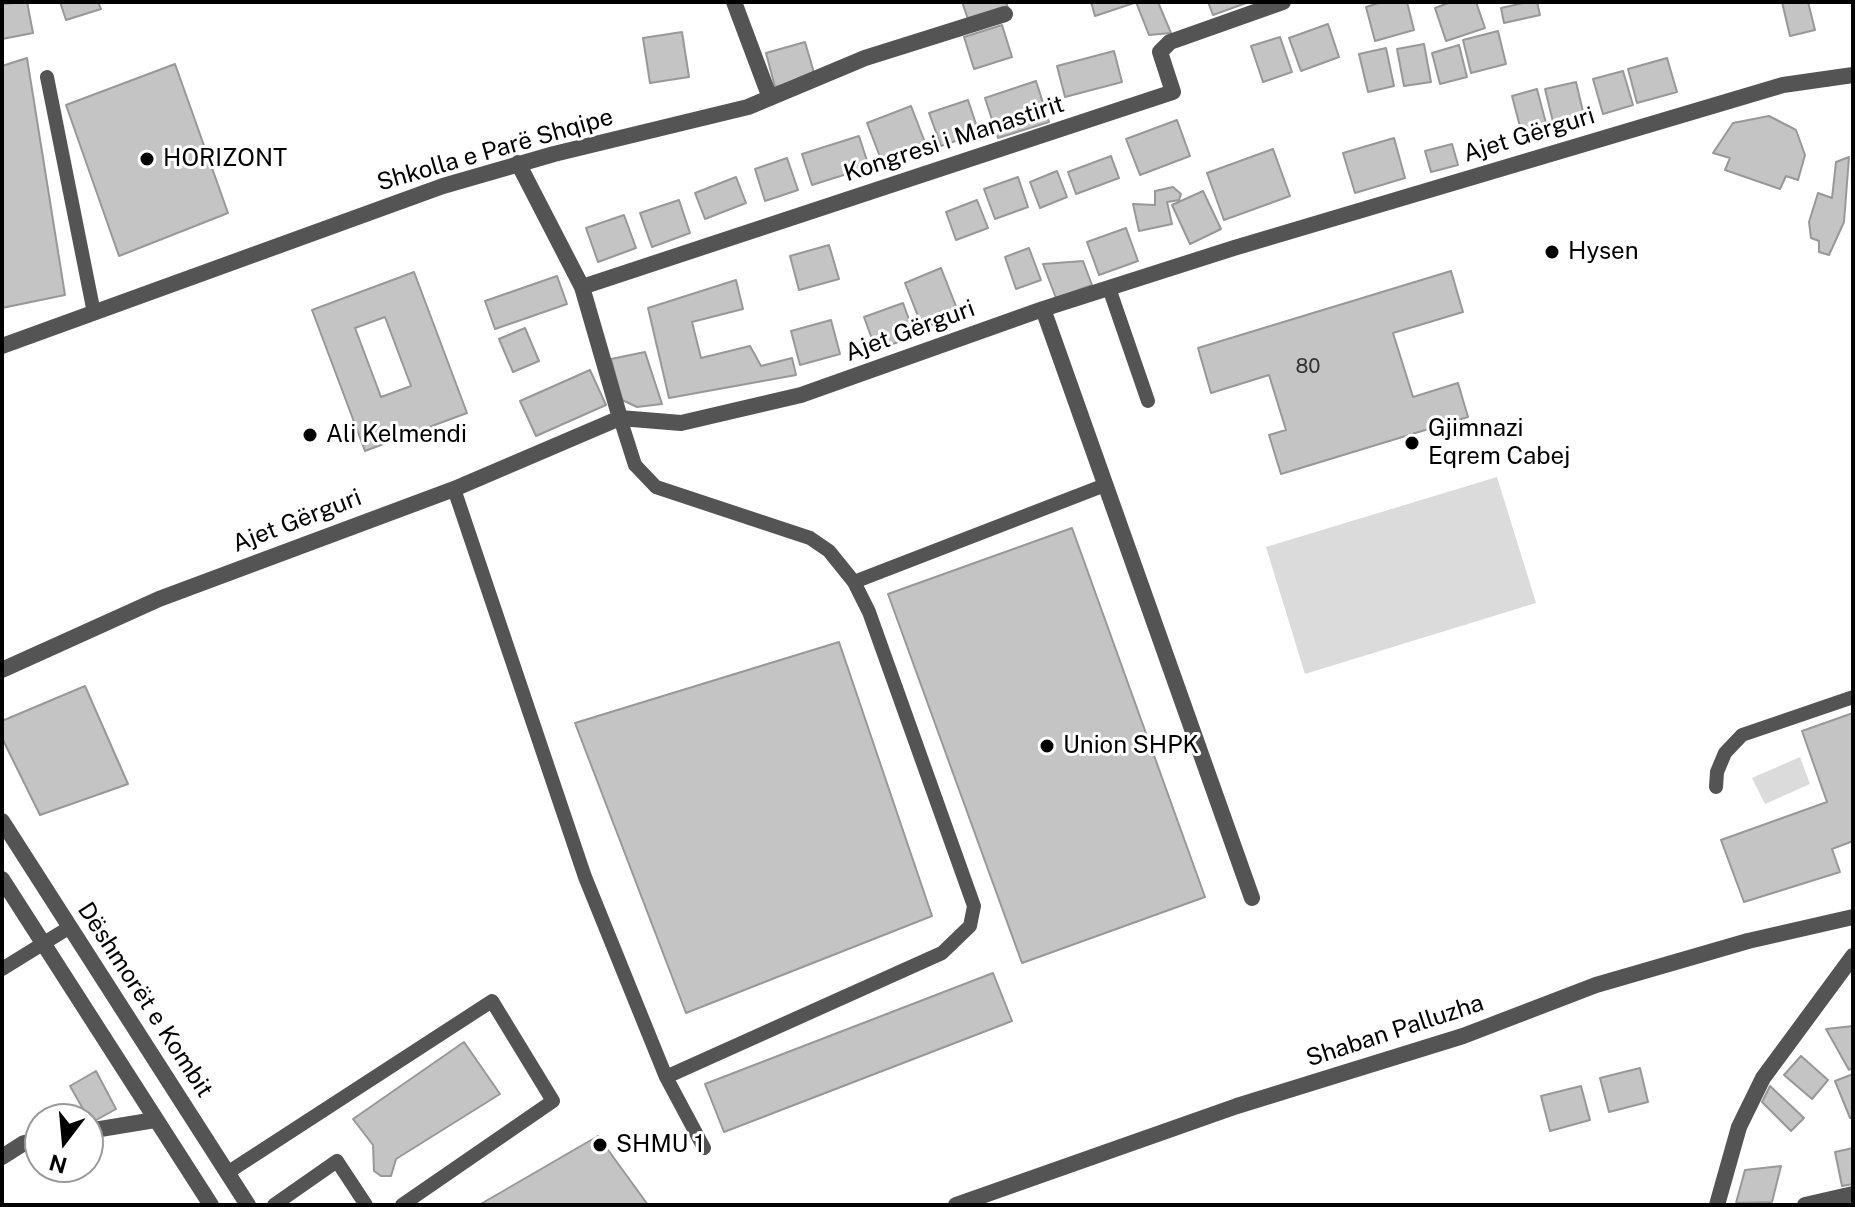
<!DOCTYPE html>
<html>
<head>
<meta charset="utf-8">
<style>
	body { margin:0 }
	#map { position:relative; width:1855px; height:1207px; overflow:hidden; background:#fff; font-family:"Public Sans",sans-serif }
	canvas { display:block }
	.frame { position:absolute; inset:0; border:4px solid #000; pointer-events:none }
	.north { position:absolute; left:24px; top:1103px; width:80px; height:80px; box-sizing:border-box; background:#fff; border:2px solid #999; border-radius:50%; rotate:196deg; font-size:22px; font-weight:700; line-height:32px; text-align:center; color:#000 }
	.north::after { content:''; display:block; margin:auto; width:28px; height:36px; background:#000; clip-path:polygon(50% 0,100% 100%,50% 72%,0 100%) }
</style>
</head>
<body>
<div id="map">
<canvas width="1855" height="1207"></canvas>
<div class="frame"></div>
<div class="north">N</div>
</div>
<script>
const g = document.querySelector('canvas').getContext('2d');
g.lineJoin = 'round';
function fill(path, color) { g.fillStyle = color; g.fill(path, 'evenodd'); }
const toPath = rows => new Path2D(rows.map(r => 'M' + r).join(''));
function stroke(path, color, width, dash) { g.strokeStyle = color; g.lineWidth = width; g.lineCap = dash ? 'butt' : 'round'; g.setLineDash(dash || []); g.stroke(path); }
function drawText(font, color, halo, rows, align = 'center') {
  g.font = font + ' "Public Sans",sans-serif'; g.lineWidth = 6; g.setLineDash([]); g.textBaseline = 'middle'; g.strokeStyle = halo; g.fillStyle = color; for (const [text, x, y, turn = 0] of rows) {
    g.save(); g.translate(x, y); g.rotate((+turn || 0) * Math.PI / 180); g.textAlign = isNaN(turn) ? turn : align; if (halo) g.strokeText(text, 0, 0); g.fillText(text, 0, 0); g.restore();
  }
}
const green = toPath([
	[1497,477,1536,603,1305,674,1266,547],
	[1800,757,1810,784,1765,804,1752,778]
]);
const building = toPath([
	[27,2,33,33,2,39,2,4,27,2],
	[60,2,98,2,101,9,66,20,60,2],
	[962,2,1006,2,1008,8,969,22,962,2],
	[1091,2,1134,2,1134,3,1095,16,1091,2],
	[1136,2,1158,2,1171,33,1149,35,1136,2],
	[1208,2,1249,2,1213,15,1208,2],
	[1382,2,1407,2,1414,30,1375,41,1366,7,1382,2],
	[1451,2,1476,2,1485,28,1446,41,1435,8,1451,2],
	[1528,2,1537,2,1540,15,1504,23,1501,8,1528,2],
	[1782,2,1808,2,1815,30,1790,36,1782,2],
	[1328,24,1339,57,1301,71,1289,38,1328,24],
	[1002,25,1012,57,974,69,964,37,1002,25],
	[1498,31,1506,64,1471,73,1463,40,1498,31],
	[682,32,689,77,650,83,643,38,682,32],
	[1280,37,1292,72,1263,82,1251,46,1280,37],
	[805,42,815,76,775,87,766,53,805,42],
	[1424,44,1431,82,1404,86,1397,49,1424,44],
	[1459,45,1467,77,1440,84,1432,53,1459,45],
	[1386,48,1394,86,1368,92,1359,54,1386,48],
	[1114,51,1122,82,1065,97,1057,66,1114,51],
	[27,58,65,295,2,308,2,66,27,58],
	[1667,58,1677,92,1637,103,1628,69,1667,58],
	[175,64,228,213,119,256,66,105,175,64],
	[1623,71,1633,105,1603,114,1593,79,1623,71],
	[1036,81,1049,122,998,138,985,98,1036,81],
	[1576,82,1585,120,1554,126,1545,89,1576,82],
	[1537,89,1548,131,1523,138,1512,96,1537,89],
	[968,100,979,133,941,146,929,113,968,100],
	[911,106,926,145,882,162,867,123,911,106],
	[1769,116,1796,130,1805,155,1798,180,1786,176,1780,189,1725,170,1730,158,1713,153,1733,123,1769,116],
	[1177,120,1190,156,1140,175,1126,139,1177,120],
	[859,136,869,167,812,185,802,154,859,136],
	[1394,138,1405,178,1355,193,1343,153,1394,138],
	[1452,144,1458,165,1431,172,1425,151,1452,144],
	[1273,149,1290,196,1224,220,1207,173,1273,149],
	[1111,156,1119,178,1076,194,1068,172,1111,156],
	[1849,157,1844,222,1829,255,1819,252,1819,241,1811,238,1809,222,1818,193,1832,198,1836,162,1849,157],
	[787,158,798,190,765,201,755,169,787,158],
	[1057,171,1067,197,1040,208,1030,182,1057,171],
	[736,177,746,203,705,219,695,193,736,177],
	[1018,177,1028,207,995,219,984,189,1018,177],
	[1173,187,1181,194,1179,200,1167,202,1172,224,1139,231,1133,204,1155,205,1155,191,1173,187],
	[1203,191,1221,229,1190,244,1172,205,1203,191],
	[679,200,690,233,652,247,640,213,679,200],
	[977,200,988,228,956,240,946,212,977,200],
	[624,215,636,248,598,262,586,228,624,215],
	[1126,228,1138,261,1099,275,1087,242,1126,228],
	[829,245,839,279,799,290,790,256,829,245],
	[1029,248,1041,280,1016,289,1005,257,1029,248],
	[1083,261,1092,285,1056,298,1043,264,1083,261],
	[941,268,959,314,923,329,905,283,941,268],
	[1451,271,1463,312,1393,333,1413,397,1458,383,1468,417,1281,474,1269,435,1286,430,1269,375,1211,393,1198,348,1451,271],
	[414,272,467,413,365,451,312,310,414,272],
	[385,317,411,386,381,397,355,328,385,317],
	[557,276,567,304,495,329,485,301,557,276],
	[736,280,743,309,692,322,701,358,750,346,761,366,792,358,796,375,669,398,648,308,736,280],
	[903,303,915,336,876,350,864,317,903,303],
	[831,320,840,354,800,365,791,331,831,320],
	[525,328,539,361,513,372,499,339,525,328],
	[645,352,662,404,637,407,622,400,611,359,645,352],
	[590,370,606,405,536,436,520,401,590,370],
	[1072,528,1205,897,1022,963,888,594,1072,528],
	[839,642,932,916,686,1013,575,723,839,642],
	[85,686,128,784,40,815,2,738,2,721,85,686],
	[1853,713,1853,841,1832,849,1840,872,1744,902,1721,840,1827,802,1802,731,1853,713],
	[993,973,1012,1021,724,1132,705,1084,993,973],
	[1853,1026,1853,1067,1849,1070,1826,1029,1853,1026],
	[464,1042,500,1094,396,1159,391,1176,381,1176,374,1171,373,1145,353,1119,464,1042],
	[1801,1056,1828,1080,1812,1099,1784,1075,1801,1056],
	[1640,1068,1648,1102,1609,1112,1600,1078,1640,1068],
	[96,1071,116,1109,91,1123,70,1086,96,1071],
	[1853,1074,1853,1117,1850,1118,1835,1081,1853,1074],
	[1581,1086,1590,1120,1550,1131,1541,1096,1581,1086],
	[1770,1086,1804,1118,1791,1131,1762,1102,1770,1086],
	[598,1136,648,1205,479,1205,598,1136],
	[1853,1148,1853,1184,1842,1186,1835,1152,1853,1148],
	[1781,1166,1772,1202,1736,1203,1745,1170,1781,1166]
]);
const service = toPath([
	[47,77,94,313],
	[1109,288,1148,401],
	[620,418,635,465,656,487,810,538,829,551,854,582,869,612,974,906,970,926,942,953,666,1077],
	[454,489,585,877,666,1077,704,1148],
	[854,582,1105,485],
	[1716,787,1717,772,1725,753,1742,735,1853,697],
	[2,969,70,927],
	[227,1173,492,1001,553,1101,402,1205],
	[274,1205,337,1161,366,1205]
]);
const minor = toPath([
	[734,2,770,98],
	[518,163,582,287,1173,92,1160,52,1170,42,1283,2],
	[582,287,620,418],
	[1043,309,1252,898],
	[2,346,443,186,554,154,748,107,865,58,1005,14],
	[2,670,159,599,454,489,620,418,681,423,801,395,1043,309,1234,248,1783,85,1853,75],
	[88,1131,155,1120],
	[2,1157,24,1143,40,1140],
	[956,1205,1237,1106,1463,1036,1596,985,1748,941,1853,917],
	[1717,1205,1739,1127,1763,1078,1853,956],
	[1805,1205,1853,1194]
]);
const tertiary = toPath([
	[2,821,248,1205],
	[2,879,211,1205]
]);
const markers = [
	[147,159,8,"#000"],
	[1552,252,8,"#000"],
	[310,435,8,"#000"],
	[1412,443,8,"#000"],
	[1047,746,8,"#000"],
	[600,1145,8,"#000"]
];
const numberNames = [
	["80",1308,367]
];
const streetNames = [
	["Ajet Gërguri",1529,135,-17],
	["Kongresi i Manastirit",954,139,-18],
	["Shkolla e Parë Shqipe",495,150,-16],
	["Ajet Gërguri",910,331,-20],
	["Ajet Gërguri",297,521,-21],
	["Dëshmorët e Kombit",145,1000,57],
	["Shaban Palluzha",1395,1031,-18]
];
const poiNames = [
	["HORIZONT",163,159],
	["Hysen",1568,252],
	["Gjimnazi",1428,429],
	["Eqrem Cabej",1428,457],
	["Ali Kelmendi",326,435],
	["Union SHPK",1063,746],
	["SHMU 1",616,1145]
];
fill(green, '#dbdbdb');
fill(building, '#c4c4c4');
stroke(building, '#989898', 2);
stroke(service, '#545454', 14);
stroke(minor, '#545454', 16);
stroke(tertiary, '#545454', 16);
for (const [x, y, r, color] of markers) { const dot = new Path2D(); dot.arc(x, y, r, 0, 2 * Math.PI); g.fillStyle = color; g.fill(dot); stroke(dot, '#fff', 3); }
drawText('20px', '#313131', null, numberNames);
drawText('24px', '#000', '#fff', streetNames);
drawText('24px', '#000', '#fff', poiNames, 'left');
</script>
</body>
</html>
